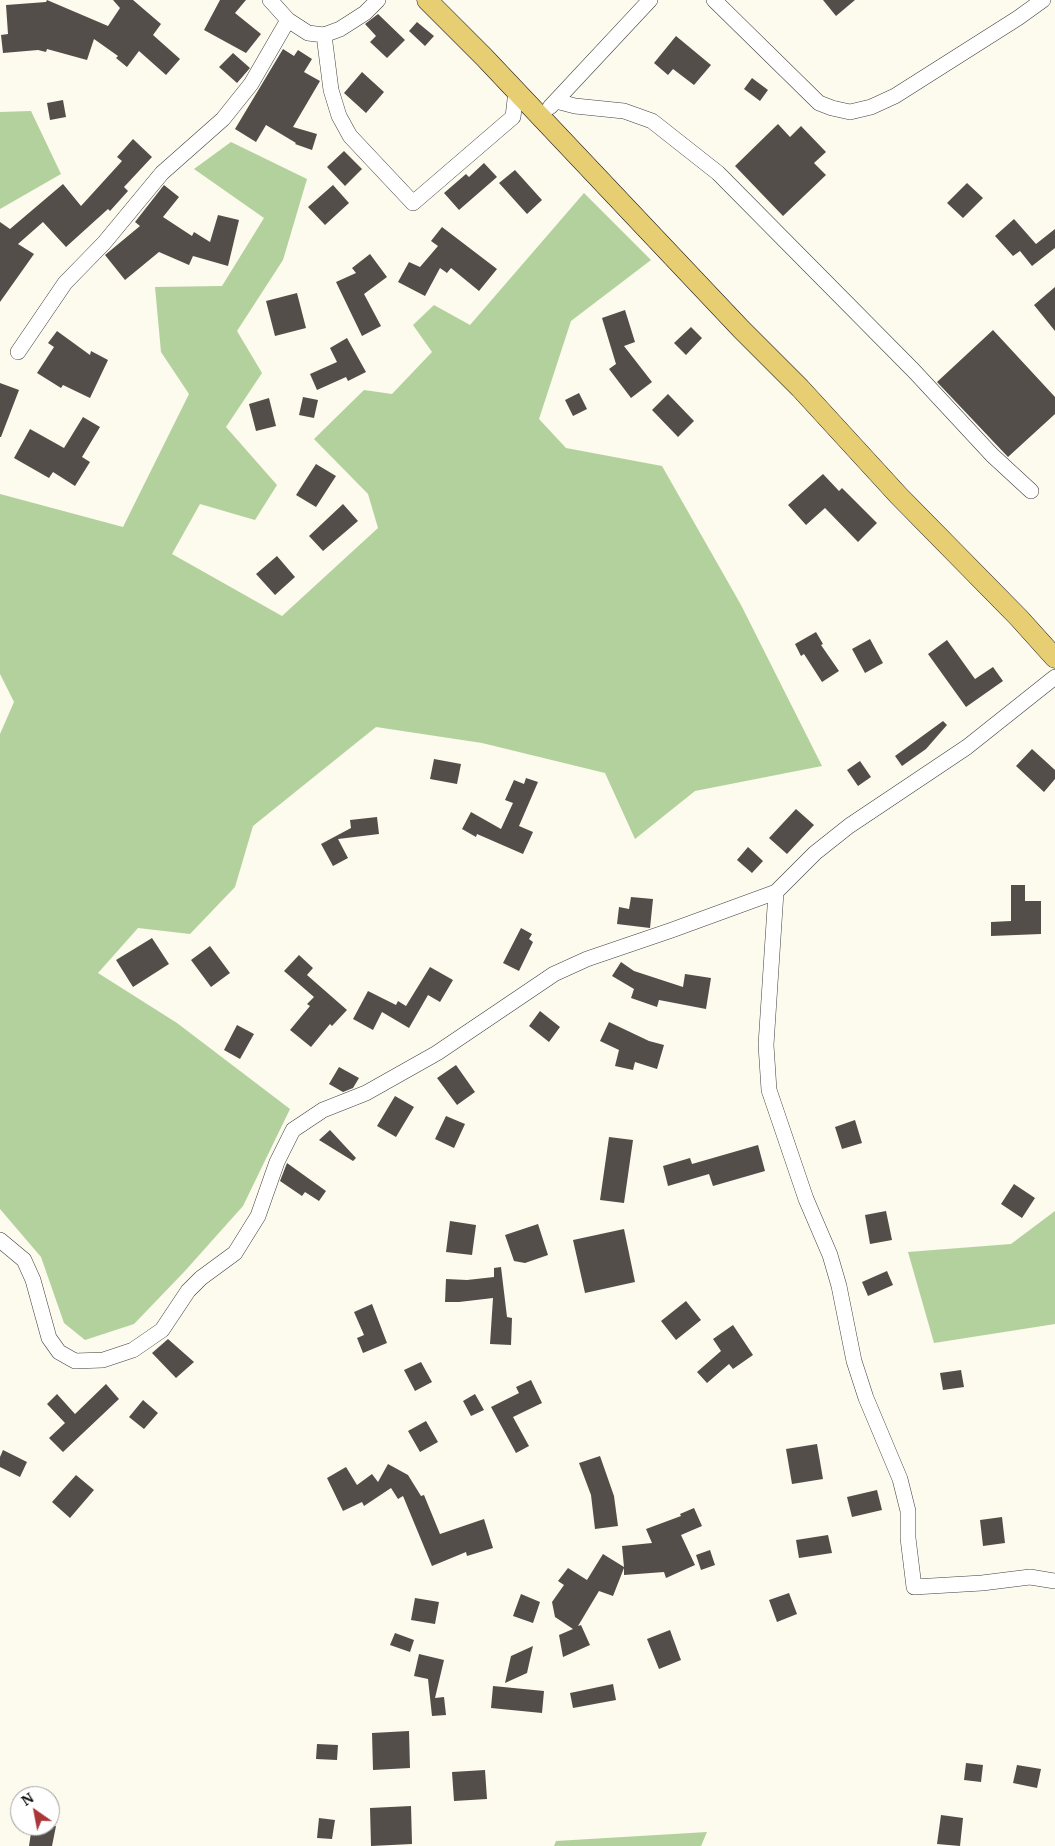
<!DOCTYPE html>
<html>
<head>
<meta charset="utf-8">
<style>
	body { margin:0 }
	#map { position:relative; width:1055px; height:1846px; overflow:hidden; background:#fdfaee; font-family:Merriweather,serif }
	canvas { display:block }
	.north { position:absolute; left:10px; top:1786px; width:50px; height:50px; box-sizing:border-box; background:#fff; border:1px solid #9e9e9e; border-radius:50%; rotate:327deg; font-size:14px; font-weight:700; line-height:20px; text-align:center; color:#0c0c0c }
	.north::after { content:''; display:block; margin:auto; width:18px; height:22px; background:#aa3638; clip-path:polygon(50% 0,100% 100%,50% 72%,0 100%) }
</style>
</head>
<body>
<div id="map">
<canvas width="1055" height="1846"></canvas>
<div class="north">N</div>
</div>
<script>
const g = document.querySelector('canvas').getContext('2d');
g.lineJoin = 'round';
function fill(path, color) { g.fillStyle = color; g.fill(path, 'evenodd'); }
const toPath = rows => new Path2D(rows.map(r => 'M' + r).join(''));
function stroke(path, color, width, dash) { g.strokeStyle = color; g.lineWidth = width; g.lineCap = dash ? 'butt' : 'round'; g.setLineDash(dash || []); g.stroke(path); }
const forest = toPath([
	[31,111,61,174,0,209,0,112],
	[231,142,307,179,283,260,237,331,262,373,226,427,277,485,255,520,200,504,172,554,282,616,378,528,368,494,314,439,364,390,392,394,432,352,413,325,434,305,470,325,584,193,651,260,571,321,539,419,566,448,662,466,741,605,822,766,695,791,635,839,605,773,482,743,376,727,253,826,235,887,190,934,138,928,98,973,177,1023,290,1109,243,1206,184,1272,134,1324,85,1340,64,1323,41,1257,0,1209,0,734,14,702,0,674,0,494,123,527,189,394,161,352,155,287,222,286,264,218,194,169],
	[1055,1211,1055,1324,934,1343,908,1252,1011,1244],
	[707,1832,701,1846,554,1846,556,1841]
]);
const building = toPath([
	[47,0,108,26,120,8,113,0,133,0,161,24,153,35,180,59,166,75,139,51,127,67,116,58,118,56,94,39,87,60,47,49,46,52,38,50,3,53,1,35,8,34,6,5,46,2],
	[220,0,246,0,235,13,261,34,246,53,204,30],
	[823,0,855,0,836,16],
	[378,14,405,40,387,58,370,42,376,36,365,24],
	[417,22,434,36,425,46,409,31],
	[676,36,711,65,694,85,673,69,668,75,654,63],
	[283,49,294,56,298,50,312,59,304,72,320,81,293,127,317,134,312,150,295,144,296,143,266,125,256,142,235,129],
	[233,53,250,68,237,83,219,67],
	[362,72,384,92,366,113,344,93],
	[752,78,768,90,760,101,744,89],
	[63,100,66,117,50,120,47,103],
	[778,124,790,137,801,126,826,152,814,163,826,175,783,216,735,166],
	[133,139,152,157,124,187,128,191,110,211,108,209,66,247,43,222,18,244,34,254,0,302,0,222,10,229,63,184,81,206,122,161,117,157],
	[344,151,362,169,345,186,327,167],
	[484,163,497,177,459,210,444,193,466,174,469,177],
	[515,170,542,200,527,214,499,183],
	[967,183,983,198,963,218,947,203],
	[164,185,179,197,163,217,192,236,194,232,210,242,218,215,239,220,228,266,193,256,189,265,159,252,125,280,105,255,140,226,135,222],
	[333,185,349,203,325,225,308,207],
	[1014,219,1036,244,1055,229,1055,248,1032,266,1020,251,1013,256,995,236],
	[442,227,497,269,479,291,451,268,447,273,440,268,425,296,398,282,409,262,420,267,438,246,431,241],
	[370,254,387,277,364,294,381,326,362,336,336,282,356,273,352,268],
	[1055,287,1055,331,1034,305],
	[297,293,306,328,275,336,266,301],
	[625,310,635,342,624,346,652,382,631,398,609,369,616,364,602,318],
	[691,327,702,338,686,355,674,343],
	[993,330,1055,397,1055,414,1008,457,937,382],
	[57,331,90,355,91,351,108,360,90,398,63,385,61,388,37,373,54,347,48,343],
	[347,338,366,372,348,381,346,377,317,390,310,374,337,362,330,348],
	[0,383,19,390,1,437,0,437],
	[579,393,587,409,573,416,565,400],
	[668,394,694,421,678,437,652,410],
	[303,397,318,400,314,418,299,415],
	[269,398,276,426,256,431,249,404],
	[83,417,100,427,82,457,90,462,75,486,53,472,49,478,14,458,30,429,64,448],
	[316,464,336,476,316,507,296,495],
	[823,474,839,491,842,488,877,523,858,542,825,508,806,525,788,505],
	[343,504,358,521,323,551,309,536],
	[277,556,295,577,275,595,256,574],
	[816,632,823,644,821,645,839,671,822,682,804,654,801,656,795,644],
	[870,639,883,663,865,673,852,649],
	[947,640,975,679,993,667,1003,681,966,707,928,654],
	[943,721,947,725,926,749,902,766,895,756],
	[1032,749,1055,770,1055,779,1044,792,1016,766],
	[434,759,461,764,457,784,430,779],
	[860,761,871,777,858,786,847,770],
	[526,778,538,782,519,826,533,832,523,854,477,834,476,837,462,829,471,812,501,829,513,803,505,800,514,780,524,784],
	[796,809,814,825,787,854,769,838],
	[377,817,379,834,338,839,348,858,333,866,321,844,351,828,350,820],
	[748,847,763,861,752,873,737,860],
	[1011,885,1025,885,1025,901,1041,901,1041,934,991,936,991,922,1011,921],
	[631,897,653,899,650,928,617,924,619,907,629,909],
	[521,928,532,934,529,939,533,942,519,971,503,963],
	[152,938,169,964,133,987,116,960],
	[210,946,230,973,211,987,191,960],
	[299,955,313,968,307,975,347,1010,332,1026,330,1024,311,1047,290,1030,310,1006,307,1004,314,997,284,971],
	[621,962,634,971,683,987,685,974,711,978,706,1009,659,1000,657,1007,631,998,634,989,612,976],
	[430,967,453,980,440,1002,428,995,409,1028,382,1012,373,1030,353,1019,368,991,396,1005,398,1001,406,1006],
	[540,1011,560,1027,549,1042,529,1026],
	[609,1022,649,1041,664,1045,657,1069,635,1062,633,1070,615,1066,619,1050,600,1041],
	[237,1025,254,1034,240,1059,224,1050],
	[456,1065,475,1092,457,1105,437,1078],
	[339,1067,359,1078,353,1088,343,1092,329,1084],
	[395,1096,414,1107,396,1137,377,1126],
	[446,1116,465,1124,454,1148,435,1139],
	[855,1120,862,1143,842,1149,835,1127],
	[330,1130,356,1158,353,1161,319,1140],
	[609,1137,633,1140,624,1203,600,1200],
	[758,1145,765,1171,713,1186,709,1174,668,1186,663,1166,690,1158,692,1164],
	[287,1163,326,1191,319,1201,305,1192,302,1196,280,1181],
	[1014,1184,1035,1198,1022,1218,1001,1204],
	[886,1211,892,1240,870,1244,865,1215],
	[450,1221,476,1225,472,1255,446,1252],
	[538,1224,548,1255,525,1263,514,1261,505,1235],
	[624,1229,635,1282,585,1293,573,1240],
	[501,1267,507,1317,512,1318,511,1345,490,1344,493,1298,459,1302,445,1302,446,1279,467,1280,494,1277,494,1268],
	[887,1271,893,1285,868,1296,862,1282],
	[686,1301,701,1320,676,1340,661,1321],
	[372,1304,387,1343,363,1353,357,1338,364,1335,354,1312],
	[733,1325,753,1355,733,1369,729,1364,707,1383,697,1372,721,1351,713,1339],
	[168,1339,194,1362,176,1378,152,1353],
	[421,1362,432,1382,415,1391,404,1370],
	[961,1370,964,1387,943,1390,940,1373],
	[531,1380,542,1403,513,1417,529,1446,516,1453,491,1407,519,1393,516,1387],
	[106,1384,119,1399,63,1452,49,1438,65,1423,47,1404,57,1394,75,1414],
	[475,1394,484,1410,471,1416,463,1401],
	[143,1400,158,1413,144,1429,129,1417],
	[426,1421,438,1442,420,1452,408,1431],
	[817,1444,823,1479,792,1484,786,1449],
	[3,1450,27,1462,20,1477,0,1467,0,1457],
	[600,1456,614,1496,618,1526,595,1529,591,1495,579,1463],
	[388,1464,408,1475,421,1496,424,1495,440,1534,484,1519,493,1548,467,1556,466,1552,432,1566,403,1496,398,1499,391,1488,364,1506,362,1502,343,1511,327,1478,346,1467,357,1485,372,1474,378,1482],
	[76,1475,94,1490,70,1518,52,1502],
	[877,1490,882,1510,852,1517,847,1497],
	[694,1508,702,1526,681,1535,695,1565,666,1578,664,1572,624,1575,624,1568,613,1596,599,1591,578,1626,581,1625,590,1645,563,1657,559,1635,573,1629,555,1617,552,1602,564,1585,558,1581,568,1568,587,1580,603,1554,624,1567,622,1546,652,1543,646,1529,681,1516,680,1514],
	[1002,1517,1005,1543,983,1546,980,1520],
	[828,1535,832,1553,799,1558,796,1540],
	[710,1550,715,1565,701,1570,696,1555],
	[789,1593,797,1614,777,1622,769,1600],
	[521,1594,540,1602,533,1623,513,1616],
	[415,1598,439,1602,435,1624,411,1620],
	[670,1630,681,1660,659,1669,647,1639],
	[395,1633,414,1640,410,1652,390,1645],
	[533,1646,527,1673,505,1683,511,1656],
	[419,1654,444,1660,435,1698,444,1697,446,1715,432,1716,428,1679,414,1676],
	[613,1684,616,1700,573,1708,570,1693],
	[493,1686,544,1691,542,1713,491,1708],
	[409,1731,410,1768,373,1770,372,1733],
	[317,1744,338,1745,337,1760,316,1759],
	[966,1763,983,1765,981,1782,964,1780],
	[1017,1765,1041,1769,1037,1788,1013,1783],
	[485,1770,487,1799,454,1801,452,1772],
	[411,1806,412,1844,371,1846,370,1808],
	[941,1815,963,1818,960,1846,937,1844],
	[319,1818,335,1820,332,1839,317,1838],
	[32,1826,56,1826,52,1846,29,1846]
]);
const minor = toPath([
	[270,0,288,20,308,33,324,35,340,29,365,13,378,0],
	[714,0,819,103,832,108,850,112,871,107,895,96,1018,18,1043,0],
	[324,35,331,90,339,116,350,136,413,203,513,117,516,91],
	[556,101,575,106,624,111,652,121,718,173,914,371,992,455,1031,491],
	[550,107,650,0],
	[18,352,65,283,104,243,162,173,223,119,251,84,288,20],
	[776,892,766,1045,769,1090,806,1199,830,1255,839,1286,854,1361,866,1398,900,1479,908,1511,908,1538,914,1587,982,1583,1030,1577,1055,1581],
	[0,1240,24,1260,33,1280,49,1338,59,1352,75,1361,103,1360,133,1350,162,1330,188,1291,201,1278,235,1253,258,1216,277,1162,293,1130,323,1110,366,1093,437,1053,554,974,587,959,672,930,776,892,815,853,849,826,967,747,1055,677]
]);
const major = toPath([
	[427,0,484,57,741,329,800,388,899,496,1019,618,1055,658]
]);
fill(forest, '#b3d19d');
fill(building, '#534e4a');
stroke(minor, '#3f3f3f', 16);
stroke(major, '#1d1d1d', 21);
stroke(minor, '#fff', 15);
stroke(major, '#e7ce73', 20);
</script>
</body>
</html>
